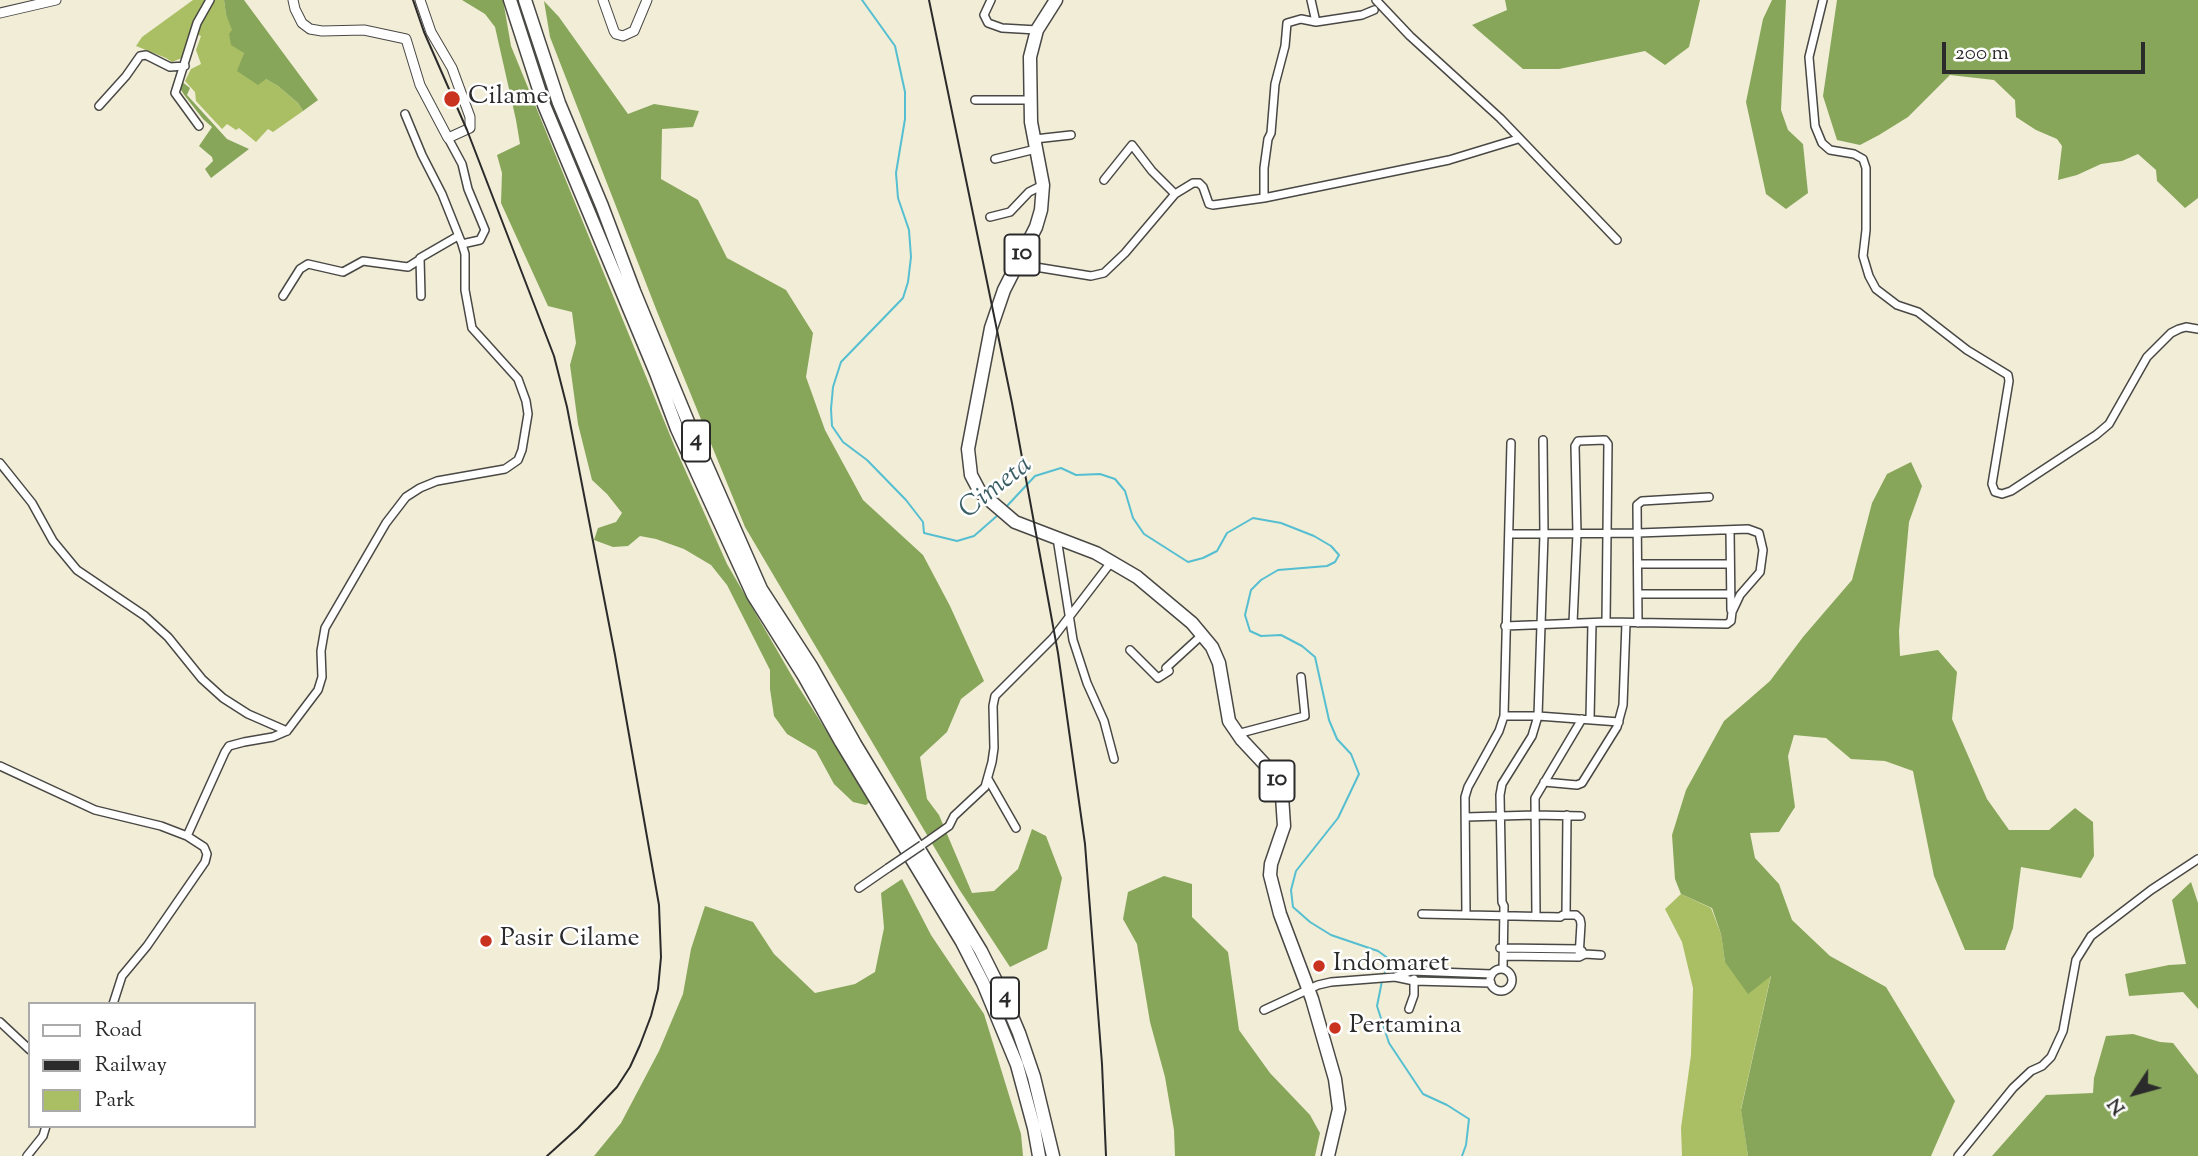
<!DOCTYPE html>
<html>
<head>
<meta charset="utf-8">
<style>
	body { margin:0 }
	#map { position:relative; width:2198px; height:1156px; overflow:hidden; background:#f1edd7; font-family:"Sorts Mill Goudy",serif }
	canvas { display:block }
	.legend { position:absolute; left:28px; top:1002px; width:228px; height:126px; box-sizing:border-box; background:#fff; border:2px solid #aaa; margin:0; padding:9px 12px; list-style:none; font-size:21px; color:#2b2b2b }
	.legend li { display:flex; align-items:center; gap:14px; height:35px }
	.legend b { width:35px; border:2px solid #aaa }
	.north { position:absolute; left:2100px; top:1058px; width:70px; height:70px; -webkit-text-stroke:5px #fff; paint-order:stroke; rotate:234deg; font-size:19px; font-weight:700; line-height:28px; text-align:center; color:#2b2b2b }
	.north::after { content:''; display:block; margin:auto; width:24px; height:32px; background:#2b2b2b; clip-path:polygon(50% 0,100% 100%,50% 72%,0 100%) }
	.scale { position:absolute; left:1942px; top:42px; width:203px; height:32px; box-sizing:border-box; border:4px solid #2b2b2b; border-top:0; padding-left:9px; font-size:21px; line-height:24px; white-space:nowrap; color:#2b2b2b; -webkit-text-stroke:5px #fff; paint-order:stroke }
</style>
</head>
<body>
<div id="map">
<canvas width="2198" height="1156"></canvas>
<ul class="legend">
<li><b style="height:9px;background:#fff"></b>Road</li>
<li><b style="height:9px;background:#2b2b2b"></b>Railway</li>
<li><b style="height:19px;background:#aabf64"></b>Park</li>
</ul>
<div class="north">N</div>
<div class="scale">200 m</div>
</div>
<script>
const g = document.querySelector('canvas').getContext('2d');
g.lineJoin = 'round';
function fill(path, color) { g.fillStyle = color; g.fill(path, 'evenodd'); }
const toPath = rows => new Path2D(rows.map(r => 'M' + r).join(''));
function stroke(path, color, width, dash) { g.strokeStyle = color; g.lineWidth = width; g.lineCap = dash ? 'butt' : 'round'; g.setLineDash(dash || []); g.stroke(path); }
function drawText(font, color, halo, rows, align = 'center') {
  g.font = font + ' "Sorts Mill Goudy",serif'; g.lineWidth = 5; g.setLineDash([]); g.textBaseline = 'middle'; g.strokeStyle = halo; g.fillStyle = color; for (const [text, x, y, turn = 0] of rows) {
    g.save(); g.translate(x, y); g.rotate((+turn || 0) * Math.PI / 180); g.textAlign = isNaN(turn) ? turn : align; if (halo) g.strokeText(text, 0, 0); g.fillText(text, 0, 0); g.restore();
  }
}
const green = toPath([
	[193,0,224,0,226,15,244,53,238,71,266,79,278,86,298,103,303,111,273,132,268,129,256,142,239,128,236,130,227,124,222,129,196,101,195,92,185,81,191,69,201,64,196,50,201,36,194,33,184,57,172,62,166,58,136,46,142,37],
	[1681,894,1711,908,1721,934,1725,962,1771,975,1741,1109,1748,1156,1682,1156,1681,1128,1691,1055,1693,988,1682,942,1665,909]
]);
const forest = toPath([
	[224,0,244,0,318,100,303,111,298,103,278,86,266,79,258,85,237,71,244,53,231,45,229,34,232,30,226,15],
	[462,0,503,0,511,46,674,445,727,564,796,683,871,801,866,805,853,802,834,784,816,751,787,734,774,716,770,689,770,670,727,585,711,565,684,549,656,539,640,536,628,546,613,547,594,540,598,528,616,522,622,513,607,494,592,480,578,424,570,365,576,343,572,312,548,306,501,203,502,173,497,155,520,144,516,120,495,27,485,14],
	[1505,0,1700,0,1689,47,1665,65,1645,51,1559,69,1523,69,1472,25,1507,10],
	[1772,0,1786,0,1781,110,1788,130,1803,144,1808,193,1786,209,1766,194,1746,102,1763,19],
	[1837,0,2198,0,2198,198,2185,208,2157,181,2156,170,2138,154,2122,161,2101,164,2077,175,2058,180,2062,146,2057,139,2036,130,2016,117,2015,100,1994,80,1950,75,1908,117,1879,135,1860,145,1837,140,1823,96],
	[544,1,559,17,628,114,654,104,699,111,693,127,662,129,661,179,698,200,727,258,786,290,813,333,806,377,825,430,863,500,923,555,950,606,984,681,961,699,947,732,920,757,927,799,939,815,972,893,994,891,1018,869,1032,829,1046,836,1062,878,1047,949,1010,967,959,889,745,527,658,314,550,37],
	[181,81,190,88,187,95,227,139,249,149,211,178,205,169,213,161,212,157,199,146,212,127,203,119,185,96,179,87],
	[1911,462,1922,486,1909,522,1899,631,1900,656,1938,650,1957,672,1952,719,1987,799,2009,830,2049,830,2075,808,2093,822,2094,856,2081,878,2021,867,2013,928,2005,950,1965,950,1934,876,1913,771,1885,761,1851,759,1826,738,1794,735,1788,756,1795,807,1779,832,1750,833,1755,858,1779,884,1792,920,1830,956,1886,987,1955,1101,1931,1156,1748,1156,1741,1110,1771,976,1748,994,1725,962,1721,934,1712,908,1681,894,1675,879,1672,835,1686,790,1724,721,1770,681,1803,637,1852,580,1872,503,1887,474],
	[1164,876,1192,884,1192,917,1228,952,1239,1030,1270,1073,1310,1115,1320,1133,1315,1156,1175,1156,1174,1130,1165,1077,1150,1022,1137,944,1123,919,1128,892],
	[902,879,931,935,984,1014,1021,1134,1023,1156,594,1156,621,1123,659,1051,683,994,691,949,705,906,753,922,774,954,815,993,855,984,875,972,884,928,881,893],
	[2191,882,2198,903,2198,1009,2183,992,2129,996,2125,974,2169,965,2186,964,2172,900],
	[2133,1034,2160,1042,2173,1043,2198,1075,2198,1156,1992,1156,2046,1095,2093,1093,2094,1078,2106,1036]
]);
const stream = toPath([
	[862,0,895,46,905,92,905,119,896,173,898,198,909,230,911,257,908,282,903,298,841,362,833,387,831,409,832,426,843,442,867,460,906,500,923,522,924,533,957,541,974,536,998,515],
	[1007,506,1035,476,1061,468,1076,475,1100,474,1115,479,1125,491,1133,518,1144,534,1188,562,1203,558,1217,551,1227,533,1253,518,1281,523,1314,536,1331,546,1339,555,1335,562,1327,566,1278,570,1261,580,1251,590,1245,615,1250,631,1261,636,1281,635,1302,646,1315,657,1329,720,1337,739,1351,754,1359,774,1338,818,1296,871,1291,890,1293,907,1310,922,1331,935,1378,951,1389,959,1384,975],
	[1382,981,1377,1006,1389,1043,1423,1094,1447,1105,1469,1119,1466,1145,1462,1156]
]);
const minor = toPath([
	[991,0,984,15,988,23,1002,28,1037,30],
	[1311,0,1316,22],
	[1376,0,1410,36,1500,118,1617,240],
	[1823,0,1809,57,1815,126,1822,143,1830,150,1854,154,1863,159,1866,168,1866,230,1863,256,1869,276,1876,289,1897,305,1918,312,1967,350,2008,375,2009,381,1992,484,1995,492,2002,494,2011,491,2096,435,2109,424,2147,357,2171,333,2179,329,2186,327,2198,329],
	[975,100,1029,100],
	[99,106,126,76,140,56,146,55,170,67,185,66],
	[199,126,175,93,197,23,210,0],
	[448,138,462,164,468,189,485,230,480,240,462,244],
	[1035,139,1071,135],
	[995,159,1036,149],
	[1104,180,1132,145,1152,171,1175,194],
	[1264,198,1264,168,1268,139,1271,133,1275,84,1285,46,1287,23,1301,19,1316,22,1362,15,1374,10],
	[990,217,1010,212,1029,192,1043,185],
	[1017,264,1091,276,1104,273,1125,253,1175,194,1193,183,1199,183,1203,187,1209,204,1213,205,1264,198,1449,160,1518,139],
	[283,296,300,269,308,264,343,272,363,261,408,267,419,260],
	[421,296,420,258,458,236],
	[0,463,32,503,53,541,77,570,145,616,168,637,202,679,223,698,248,714,287,731],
	[1730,530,1731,610],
	[1057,538,1073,640,1087,683,1104,721,1114,759],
	[1638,564,1730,564],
	[1638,594,1730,594],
	[1573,623,1577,534,1575,446,1578,441,1605,440,1608,444,1606,622],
	[1638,623,1637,505,1642,501,1709,497],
	[1505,626,1606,622,1727,624,1731,621,1732,612,1740,595,1760,572,1763,550,1759,533,1748,529,1638,533,1509,534],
	[1130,650,1158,678,1169,671,1166,668,1202,635],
	[1504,716,1538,716,1619,722],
	[1590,719,1592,623],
	[1237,734,1305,716,1301,677],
	[0,766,95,810,161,826,187,836,204,847,207,854,205,862,147,946,122,976,113,1004],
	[988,779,1016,828],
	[1544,782,1577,785,1582,783,1617,727,1623,705,1626,623],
	[1466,817,1535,815,1581,816],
	[187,836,225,752,229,746,244,742,273,737,287,731,318,690,322,677,321,651,325,628,386,523,406,497,420,488,437,481,505,469,518,460,522,450,528,414,526,401,518,379,472,328,465,290,465,254,462,244,442,194,422,155,405,114],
	[922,845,949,826,954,816,985,787,992,762,994,748,993,706,995,696,1053,638,1112,561],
	[859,888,888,868],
	[1422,914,1560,917,1563,915,1576,915,1580,919,1581,924,1579,957],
	[1566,914,1567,815],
	[1466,915,1465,797,1468,787,1499,731,1504,716,1511,443],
	[1536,915,1535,798,1582,719],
	[1500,948,1579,949,1582,951],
	[1504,956,1579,957,1585,954,1601,955],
	[1503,969,1504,906,1502,902,1500,795,1502,784,1532,736,1538,716,1544,534,1543,440],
	'1490 980a11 11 0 1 1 22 0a11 11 0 1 1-22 0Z',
	[1395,977,1414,981,1491,983],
	[1409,1009,1414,995,1414,979],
	[1264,1010,1318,985,1331,982,1395,977,1411,971,1492,974],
	[0,1022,30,1050],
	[27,1156,43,1136,46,1126],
	[1958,1156,2013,1088,2031,1071,2042,1066,2051,1057,2063,1031,2076,960,2091,936,2151,890,2198,859]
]);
const tertiary = toPath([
	[293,0,295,9,302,23,310,29,322,31,364,30,406,39,420,85,448,138,470,128,470,117,452,68,431,32,420,0],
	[603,0,614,31,616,34,623,36,634,31,647,0],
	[0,13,56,0]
]);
const trunk = toPath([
	[1056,0,1037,30,1030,57,1031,122,1043,185,1041,210,1036,227,1004,290,991,328,968,449,971,475,980,492,1015,522,1096,553,1137,577,1192,623,1212,647,1219,663,1229,721,1242,740,1270,770,1278,783,1282,796,1284,826,1271,864,1270,875,1280,914,1312,999,1335,1079,1339,1109,1328,1156]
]);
const motorway = toPath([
	[510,0,544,105,656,373,677,429,753,595,804,676,841,742,962,942,983,983,1017,1065,1034,1128,1039,1156],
	[525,0,559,103,602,206,634,291,696,441,761,589,811,666,855,744,981,951,1003,995,1019,1033,1034,1077,1053,1156]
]);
const rail = toPath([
	[413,0,424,32,467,130,554,356,567,407,615,655,659,905,661,957,658,989,651,1016,640,1045,630,1067,617,1087,578,1128,547,1156],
	[929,0,1012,403,1058,653,1085,844,1102,1064,1106,1156]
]);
const minorBridge = toPath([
	[888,868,922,845]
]);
const markers = [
	[452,99,9,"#c8321e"],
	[486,941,7,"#c8321e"],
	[1319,966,7,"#c8321e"],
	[1335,1028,7,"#c8321e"]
];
const shields = [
	[1022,255,35],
	[696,441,28],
	[1277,781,35],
	[1005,998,28]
];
const shieldNames = [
	["10",1022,255],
	["4",696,441],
	["10",1277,781],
	["4",1005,998]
];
const poiNames = [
	["Cilame",468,99],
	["Pasir Cilame",500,941],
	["Indomaret",1333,966],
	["Pertamina",1349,1028]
];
const waterNames = [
	["Cimeta",997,489,-38]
];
fill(green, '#aabf64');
fill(forest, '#87a65a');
stroke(stream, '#55bfd1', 2);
stroke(minor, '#494845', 10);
stroke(tertiary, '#494845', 11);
stroke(trunk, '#494845', 15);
stroke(motorway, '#494845', 15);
stroke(minor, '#fff', 7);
stroke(tertiary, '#fff', 9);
stroke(trunk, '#fff', 12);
stroke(motorway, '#fff', 12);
stroke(rail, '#2b2b2b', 2);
stroke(minorBridge, '#494845', 10, []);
stroke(minorBridge, '#fff', 7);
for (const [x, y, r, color] of markers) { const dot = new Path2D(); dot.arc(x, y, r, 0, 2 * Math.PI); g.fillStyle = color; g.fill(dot); stroke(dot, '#fff', 2.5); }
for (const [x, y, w] of shields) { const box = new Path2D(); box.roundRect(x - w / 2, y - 20.5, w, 41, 5); g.fillStyle = '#fff'; g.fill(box); stroke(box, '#2b2b2b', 2); }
drawText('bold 24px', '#2b2b2b', null, shieldNames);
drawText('26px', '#2b2b2b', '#fff', poiNames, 'left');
drawText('italic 28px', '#3a5f65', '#fff', waterNames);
</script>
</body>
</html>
